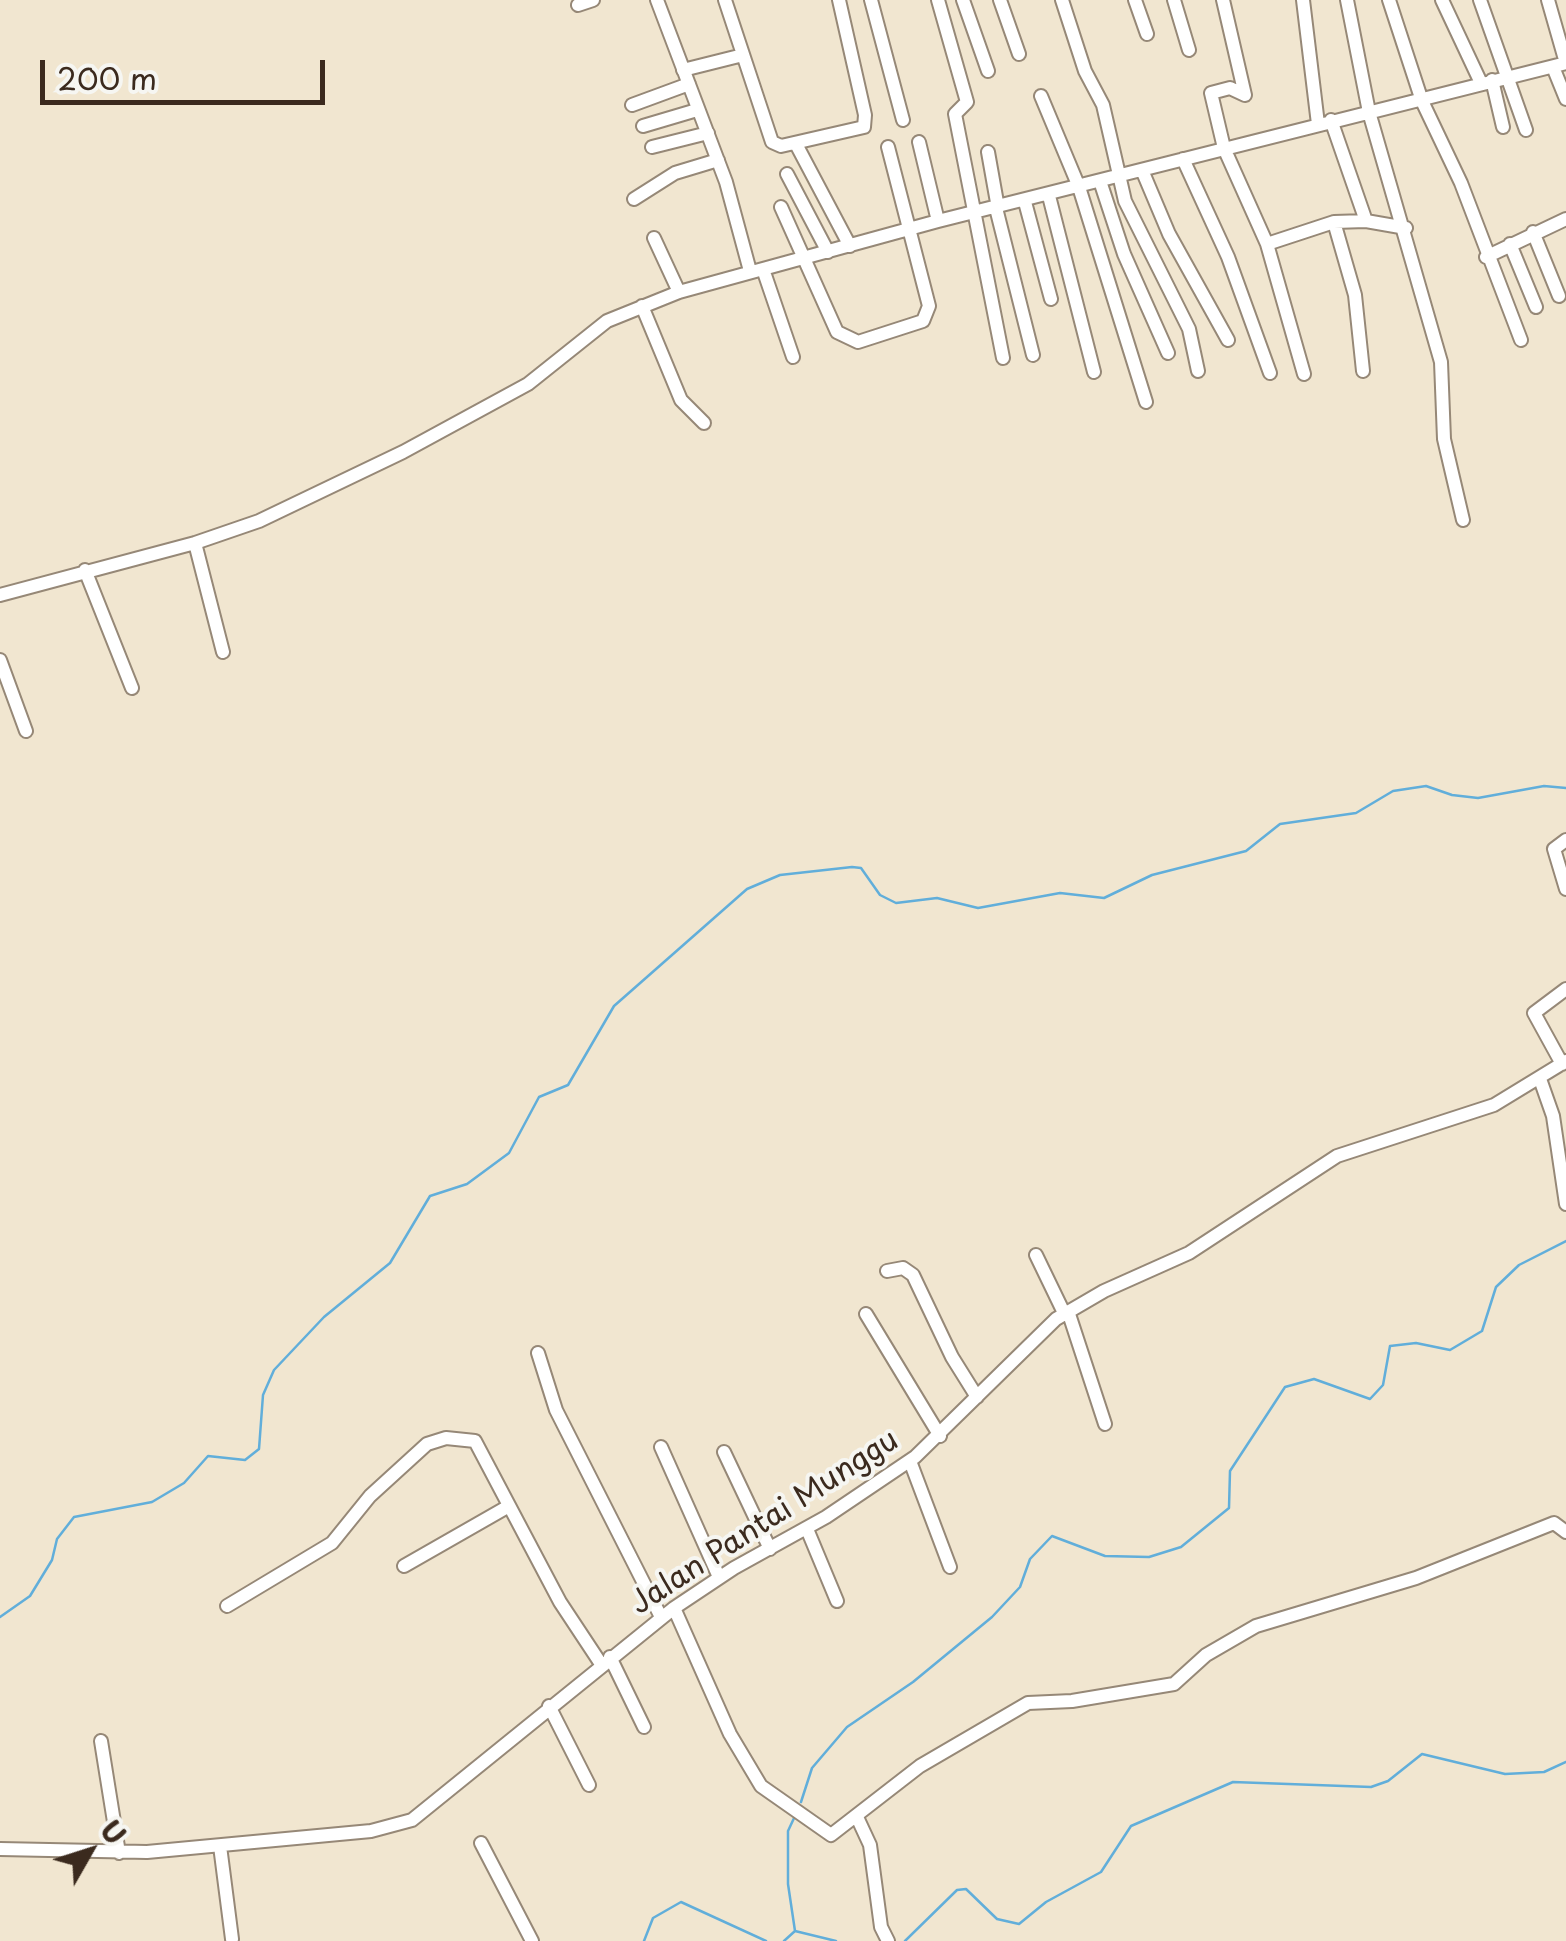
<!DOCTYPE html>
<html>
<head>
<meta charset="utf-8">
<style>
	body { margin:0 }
	#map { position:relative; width:1566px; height:1941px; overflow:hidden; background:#f1e6d0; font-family:"Playpen Sans",sans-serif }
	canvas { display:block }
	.north { position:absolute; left:40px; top:1801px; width:100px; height:100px; -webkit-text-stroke:8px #f6f6f2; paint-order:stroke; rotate:51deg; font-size:28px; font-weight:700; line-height:40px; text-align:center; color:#3b2a1e }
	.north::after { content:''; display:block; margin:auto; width:35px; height:45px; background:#3b2a1e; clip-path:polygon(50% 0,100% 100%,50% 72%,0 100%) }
	.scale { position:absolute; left:40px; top:60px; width:285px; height:45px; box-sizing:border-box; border:5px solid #3b2a1e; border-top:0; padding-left:12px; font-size:30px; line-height:35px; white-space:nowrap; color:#3b2a1e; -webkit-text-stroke:8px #f6f6f2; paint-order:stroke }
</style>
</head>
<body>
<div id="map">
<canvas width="1566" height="1941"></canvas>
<div class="north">U</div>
<div class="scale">200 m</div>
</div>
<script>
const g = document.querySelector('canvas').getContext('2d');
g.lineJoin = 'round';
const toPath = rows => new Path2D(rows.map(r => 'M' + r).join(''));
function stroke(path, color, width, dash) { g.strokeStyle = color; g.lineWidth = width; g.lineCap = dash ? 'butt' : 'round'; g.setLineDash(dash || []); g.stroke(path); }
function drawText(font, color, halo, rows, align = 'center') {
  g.font = font + ' "Playpen Sans",sans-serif'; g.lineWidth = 8; g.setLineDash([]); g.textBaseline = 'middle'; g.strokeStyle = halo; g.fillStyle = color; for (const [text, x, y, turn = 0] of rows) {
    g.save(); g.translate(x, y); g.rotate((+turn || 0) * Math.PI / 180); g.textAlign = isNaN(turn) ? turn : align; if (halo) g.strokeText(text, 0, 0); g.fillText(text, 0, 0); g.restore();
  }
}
const stream = toPath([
	[0,1617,30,1596,52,1560,57,1539,74,1517,152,1502,184,1483,208,1456,245,1460,259,1449,263,1395,274,1370,324,1317,390,1263,430,1196,467,1184,509,1153,539,1097,568,1085,614,1006,747,889,780,875,852,867,861,868,880,895,896,903,937,898,978,908,1060,893,1104,898,1152,875,1246,851,1280,824,1356,813,1393,791,1426,786,1452,795,1478,798,1544,786,1566,788],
	[801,1802,812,1768,847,1727,913,1682,992,1617,1020,1587,1030,1559,1052,1536,1105,1556,1149,1557,1181,1547,1229,1508,1230,1471,1285,1387,1314,1379,1370,1399,1383,1385,1390,1346,1416,1343,1450,1350,1482,1331,1496,1287,1519,1265,1566,1241],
	[795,1931,836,1941],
	[644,1941,653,1918,681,1902,766,1941],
	[784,1941,795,1931,788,1884,788,1831,795,1816],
	[905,1941,957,1890,966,1889,997,1919,1019,1924,1046,1902,1101,1872,1131,1826,1233,1782,1371,1787,1388,1781,1422,1754,1505,1774,1544,1772,1566,1762]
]);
const minor = toPath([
	[657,0,726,182,750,271],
	[725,0,772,142,781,146,864,127,865,115,839,0],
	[871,0,903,120],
	[938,0,967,102,955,114,1003,358],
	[963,0,988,71],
	[1000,0,1019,54],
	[1062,0,1085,71,1103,105,1125,201,1189,329,1198,371],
	[1135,0,1147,34],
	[1174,0,1189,50],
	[1223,0,1245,95,1230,88,1211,93,1224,148,1267,244,1304,374],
	[1303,0,1318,124],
	[1347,0,1369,112,1441,362,1444,439,1463,520],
	[1389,0,1422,101,1461,183,1521,340],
	[1442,0,1481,83],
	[1480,0,1526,130],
	[1548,0,1566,63],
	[578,5,593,0],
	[1553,67,1566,99],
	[683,70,743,55],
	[1492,80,1503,127],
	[1041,96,1079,187,1146,402],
	[632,105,689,84],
	[1331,120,1366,221],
	[643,126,697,110],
	[919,142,938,221],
	[796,144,850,246],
	[652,147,708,133],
	[988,152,998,208],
	[1183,159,1228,257,1270,373],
	[1142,170,1169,234,1228,340],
	[787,174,828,252],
	[1100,181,1124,254,1168,353],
	[1049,196,1094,372],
	[634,199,675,173,718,160],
	[1025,202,1051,299],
	[781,207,837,332,858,342,923,321,929,306,888,147],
	[996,208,1033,355],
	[1334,222,1355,295,1363,371],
	[1533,232,1559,296],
	[654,238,679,292],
	[1267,244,1334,222,1366,221,1406,228],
	[1510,244,1536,307],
	[1486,257,1566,219],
	[764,272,793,357],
	[642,306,681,400,704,423],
	[195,543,223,652],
	[85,570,132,688],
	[0,595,195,543,259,521,403,452,528,384,607,321,679,292,938,221,1566,63],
	[0,660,26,731],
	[1566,840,1554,849,1566,889],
	[1562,1064,1534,1013,1566,989],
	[1540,1079,1553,1116,1566,1204],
	[1036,1255,1064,1313],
	[887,1271,903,1268,913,1275,952,1357,977,1397],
	[1068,1311,1105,1424],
	[866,1314,940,1436],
	[538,1353,556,1410,661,1617],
	[661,1447,719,1577],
	[724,1452,770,1549],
	[910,1461,950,1567],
	[807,1529,837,1601],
	[404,1566,509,1506],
	[227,1606,332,1543,370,1496,427,1444,446,1438,475,1441,560,1602,601,1664],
	[674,1608,730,1734,761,1786,831,1835,920,1766,1028,1703,1072,1701,1174,1684,1206,1655,1256,1626,1416,1578,1554,1523,1566,1532],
	[610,1657,644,1727],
	[549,1706,589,1785],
	[101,1741,119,1853],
	[857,1817,870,1845,881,1927,888,1941],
	[481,1843,532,1941],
	[220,1846,232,1939],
	[0,1849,147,1852,371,1831,412,1820,674,1608,734,1568,826,1517,915,1457,1056,1319,1104,1291,1189,1253,1337,1156,1494,1105,1566,1061]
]);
const streetNames = [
	["Jalan Pantai Munggu",765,1523,-33]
];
stroke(stream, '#61aeda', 2.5);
stroke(minor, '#968877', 16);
stroke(minor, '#fff', 12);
drawText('30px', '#3b2a1e', '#f6f6f2', streetNames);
</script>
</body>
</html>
